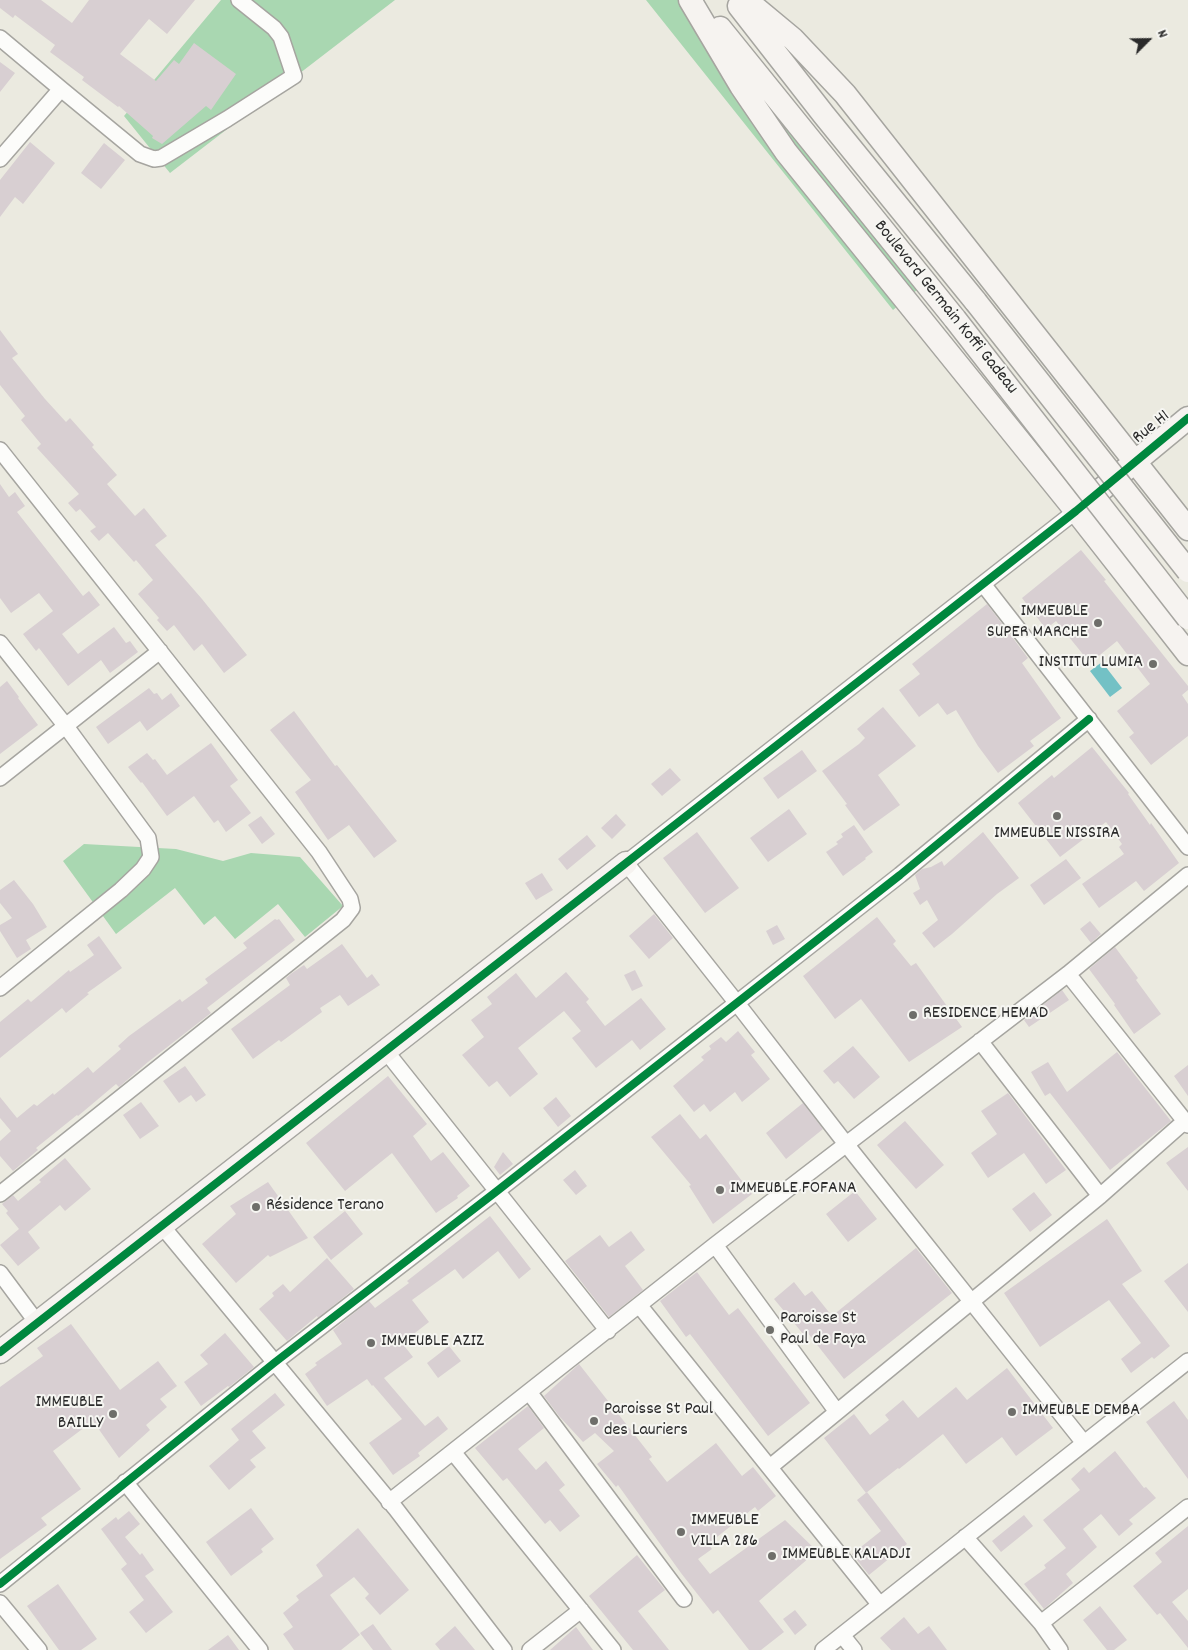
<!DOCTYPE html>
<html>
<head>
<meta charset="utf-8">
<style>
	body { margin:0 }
	#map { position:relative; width:1188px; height:1650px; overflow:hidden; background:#ebeae0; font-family:Dekko,sans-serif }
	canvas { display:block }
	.north { position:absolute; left:1123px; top:15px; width:50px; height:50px; -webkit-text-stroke:4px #f6f6f2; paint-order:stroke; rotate:67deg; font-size:14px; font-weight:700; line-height:20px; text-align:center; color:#2b2b2b }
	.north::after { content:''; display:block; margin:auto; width:18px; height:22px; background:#2b2b2b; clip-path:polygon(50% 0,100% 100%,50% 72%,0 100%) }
</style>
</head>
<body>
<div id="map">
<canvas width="1188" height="1650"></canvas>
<div class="north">N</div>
</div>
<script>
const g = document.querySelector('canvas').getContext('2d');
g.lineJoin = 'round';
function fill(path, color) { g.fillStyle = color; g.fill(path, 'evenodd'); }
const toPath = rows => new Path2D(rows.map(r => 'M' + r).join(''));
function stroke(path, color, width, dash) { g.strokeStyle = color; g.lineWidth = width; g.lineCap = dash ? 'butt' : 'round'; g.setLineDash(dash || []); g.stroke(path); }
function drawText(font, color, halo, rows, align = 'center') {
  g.font = font + ' Dekko,sans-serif'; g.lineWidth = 4; g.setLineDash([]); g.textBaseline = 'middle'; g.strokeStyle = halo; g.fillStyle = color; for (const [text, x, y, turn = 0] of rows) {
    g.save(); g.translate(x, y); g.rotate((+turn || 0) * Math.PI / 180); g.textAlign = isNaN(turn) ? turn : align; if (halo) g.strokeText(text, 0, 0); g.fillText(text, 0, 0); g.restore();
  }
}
const green = toPath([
	[221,0,395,0,170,173,124,116],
	[646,0,682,0,917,290,893,310],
	[84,844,176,849,223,861,251,853,300,857,343,906,305,937,278,904,235,939,215,916,204,925,175,888,116,934,63,861]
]);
const water = toPath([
	[1102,662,1122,688,1110,697,1090,671]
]);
const building = toPath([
	[0,0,41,0,72,23,89,0,195,0,167,34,149,19,120,54,156,81,174,60,179,64,194,43,236,74,211,110,206,106,162,144,152,138,153,136,119,106,118,107,82,80,84,77,50,52,55,45,15,15,13,18,0,8],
	[0,62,15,73,0,92],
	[30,142,55,163,23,204,15,197,0,217,0,180],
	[104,143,125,160,101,189,81,173],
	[0,330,18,354,12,358,45,399,66,422,70,418,94,445,92,447,117,475,107,484,135,516,144,508,167,536,155,545,202,599,247,655,224,673,202,644,194,651,174,625,167,631,157,620,159,618,138,594,153,580,136,560,134,562,108,533,99,541,90,531,96,527,80,509,76,512,68,503,79,494,37,448,41,444,21,420,25,416,0,385],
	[0,484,9,497,15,492,25,506,17,512,83,596,89,591,100,605,62,634,78,654,114,627,126,643,130,641,138,652,110,673,101,660,68,686,39,648,36,651,23,634,53,611,39,593,11,613,0,598],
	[1081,550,1106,580,1104,581,1188,686,1188,690,1182,695,1188,704,1188,736,1151,765,1129,737,1134,733,1117,711,1150,684,1117,641,1090,663,1056,621,1046,629,1022,598],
	[987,604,1028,658,1022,663,1061,718,1030,741,1034,746,998,773,978,746,956,710,947,715,938,703,919,717,899,690,920,674,912,664],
	[7,681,19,697,18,698,38,725,0,754,0,687],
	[149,688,154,694,157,693,162,700,171,693,180,706,147,731,140,721,108,744,96,727],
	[883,707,916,746,878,775,900,805,864,831,845,805,847,804,822,771,859,744,865,738,857,729],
	[294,711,335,766,337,765,397,841,374,858,349,825,328,840,295,792,311,780,270,730],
	[211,743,238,780,230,786,251,813,226,832,218,820,214,823,194,796,167,816,142,782,141,783,128,767,147,753,153,760,155,759,167,775],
	[1092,747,1129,793,1128,794,1150,825,1151,823,1179,863,1144,891,1136,881,1099,908,1082,884,1124,854,1119,847,1122,844,1106,822,1060,857,1018,803,1052,775,1054,778],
	[802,750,817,771,778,799,763,778],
	[670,768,681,780,662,796,651,784],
	[789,809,807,834,768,862,750,838],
	[616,814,626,825,612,839,601,828],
	[261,816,275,834,262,844,248,825],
	[854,825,873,852,865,858,866,859,843,876,826,852,838,844,836,842,843,837,841,834],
	[697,832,739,888,705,913,663,858],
	[983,832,1019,878,997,894,952,934,934,948,922,933,938,920,927,900,920,905,913,893,920,889,915,875,922,869,931,867,942,861,944,866],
	[587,835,596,846,567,870,558,859],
	[1066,859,1081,878,1044,905,1030,885],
	[542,873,553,890,536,900,525,883],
	[14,880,33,904,47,927,26,940,31,949,17,958,0,931,0,925,12,918,0,903,0,890],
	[654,914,673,938,649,959,629,936],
	[877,917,896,941,893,944,911,966,916,963,962,1027,909,1062,861,999,835,1019,803,976],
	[275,919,277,920,279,919,295,940,207,1008,211,1013,148,1062,119,1087,116,1084,78,1116,77,1115,36,1148,38,1150,13,1171,0,1156,0,1141,11,1131,0,1118,0,1097,17,1118,34,1104,37,1106,53,1093,54,1095,88,1067,93,1073,121,1049,118,1046,129,1036,180,999,182,1002,208,983,205,979,247,948,243,943],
	[1090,921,1101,934,1091,943,1080,929],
	[777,925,785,939,773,945,766,931],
	[99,936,122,968,87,993,89,994,66,1013,62,1008,0,1058,0,1022,28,999,31,1002,69,970,70,972,94,955,87,945],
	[342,944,367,978,372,974,380,985,348,1006,340,995,320,1008,322,1012,281,1042,279,1040,253,1059,231,1029,290,985,286,978,292,973,304,965,307,969],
	[1115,947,1138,978,1136,980,1161,1014,1134,1034,1114,1005,1115,1004,1089,969],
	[635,970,643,986,632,991,624,975],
	[566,972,589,999,586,1002,605,1026,641,998,666,1029,640,1050,632,1040,596,1068,572,1038,581,1031,564,1011,518,1048,538,1074,510,1097,497,1081,489,1087,462,1055,484,1037,471,1020,492,1004,487,997,516,973,536,998],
	[1062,990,1069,1000,1029,1027,1024,1020],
	[738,1031,755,1052,751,1055,770,1079,742,1102,735,1092,710,1112,704,1104,694,1112,673,1086,704,1060,701,1057,711,1049,709,1046,721,1037,726,1042],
	[853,1046,880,1077,854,1099,838,1081,834,1084,823,1071],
	[1117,1052,1171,1121,1110,1170,1050,1093,1045,1096,1031,1072,1048,1062,1067,1092],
	[1188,1065,1188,1096,1174,1076],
	[185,1066,206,1095,196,1102,191,1095,179,1103,163,1081],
	[388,1076,427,1124,413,1136,431,1161,443,1152,470,1186,457,1196,458,1198,436,1213,392,1153,345,1191,306,1143],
	[1008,1093,1066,1170,1046,1184,1024,1153,988,1178,971,1153,997,1134,981,1111],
	[556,1097,571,1116,558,1127,543,1108],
	[141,1102,159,1126,140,1139,123,1115],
	[803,1103,823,1129,786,1159,766,1133],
	[680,1114,700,1139,706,1134,752,1194,713,1224,689,1186,691,1185,651,1137],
	[905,1121,944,1165,916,1189,877,1145],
	[1188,1147,1188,1191,1166,1163],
	[503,1152,513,1164,500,1175,494,1167],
	[65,1158,91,1189,65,1211,60,1205,28,1232,40,1248,18,1266,0,1245,19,1229,6,1213,8,1211,2,1204,13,1195,18,1201,41,1182,39,1180],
	[575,1170,587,1186,576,1195,563,1180],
	[268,1182,308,1238,270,1257,268,1255,236,1283,202,1244,236,1214,230,1206],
	[855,1191,877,1219,848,1242,826,1214],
	[1034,1192,1052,1215,1030,1232,1012,1209],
	[345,1211,363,1234,331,1260,313,1237],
	[490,1216,531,1269,519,1279,498,1251,463,1279,455,1269,412,1300,429,1322,402,1343,413,1357,384,1378,425,1426,438,1416,448,1429,418,1453,420,1456,393,1475,369,1443,402,1419,373,1385,372,1386,367,1379,327,1406,305,1374,317,1365,315,1363,342,1344,333,1330,369,1301,375,1308,409,1283,407,1281],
	[1107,1219,1142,1271,1122,1284,1170,1346,1154,1359,1152,1357,1131,1373,1121,1359,1141,1343,1109,1300,1040,1347,1004,1293],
	[631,1231,645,1250,625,1266,643,1290,609,1317,565,1261,600,1235,609,1247],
	[916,1248,952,1293,844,1379,807,1332,804,1335,774,1299,794,1282,805,1296,812,1291,832,1316],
	[327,1258,354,1289,318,1318,317,1316,287,1341,259,1309,274,1296,272,1293,283,1284,290,1292],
	[1188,1263,1188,1312,1164,1281],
	[697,1272,729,1315,738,1308,810,1403,768,1436,690,1334,686,1337,660,1301],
	[71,1324,120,1390,158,1361,177,1386,160,1399,167,1407,146,1425,150,1430,119,1458,93,1421,53,1451,81,1489,41,1518,47,1525,0,1559,0,1387,43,1356,37,1348],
	[225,1333,254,1367,229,1387,228,1386,201,1406,184,1382,208,1364,200,1355],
	[449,1346,461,1361,438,1378,427,1363],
	[579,1364,652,1457,649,1459,667,1482,716,1443,742,1476,753,1467,776,1496,758,1511,755,1507,708,1544,712,1549,698,1559,710,1574,785,1520,817,1551,759,1601,784,1632,761,1650,749,1650,718,1610,713,1614,681,1573,618,1485,616,1487,597,1464,614,1451,595,1433,583,1442,559,1416,544,1396],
	[1007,1368,1053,1428,1016,1456,1002,1437,966,1464,943,1434,899,1469,898,1468,866,1493,824,1438,854,1414,870,1435,889,1420,885,1415,903,1400,918,1418,956,1387,967,1400],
	[275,1393,285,1405,252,1431,266,1448,250,1460,256,1467,229,1490,209,1466,239,1440,231,1429],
	[1174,1401,1188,1420,1188,1479,1146,1422],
	[528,1406,544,1428,518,1449,536,1470,546,1461,565,1485,559,1490,580,1516,560,1532,550,1520,545,1524,507,1478,503,1481,475,1448],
	[1115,1451,1144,1488,1146,1487,1156,1498,1129,1520,1133,1524,1119,1536,1101,1514,1083,1529,1097,1547,1066,1574,1073,1583,1044,1609,1024,1584,1046,1568,1044,1565,1066,1548,1043,1520,1080,1490,1071,1479,1084,1467,1089,1473],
	[867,1492,907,1544,869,1575,852,1554,881,1531,857,1500],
	[251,1508,274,1539,261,1549,263,1552,231,1576,206,1542],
	[129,1511,140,1524,125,1537,140,1555,142,1553,154,1570,145,1576,173,1612,146,1633,129,1612,144,1600,121,1569,127,1564,101,1529,116,1517,118,1520],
	[1024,1515,1033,1526,1001,1552,992,1541],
	[1188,1526,1188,1589,1172,1602,1188,1621,1188,1648,1160,1613,1157,1615,1133,1586,1162,1562,1155,1553],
	[358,1528,409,1590,380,1615,365,1598,369,1594,354,1577,330,1595,360,1635,341,1650,294,1650,283,1634,293,1627,283,1613,299,1600,296,1596,323,1576,316,1565],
	[637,1555,665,1590,638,1611,669,1650,633,1650,589,1596],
	[58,1584,97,1639,81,1650,59,1650,27,1606],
	[1100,1606,1127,1640,1114,1650,1107,1650,1083,1620],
	[795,1610,807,1625,795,1635,783,1619],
	[904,1617,918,1634,929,1626,947,1650,891,1650,880,1638],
	[373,1624,392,1650,373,1650,360,1633],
	[455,1626,475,1650,440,1650,435,1644],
	[576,1627,593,1650,550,1650],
	[228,1635,239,1650,208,1650]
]);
const street = toPath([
	[0,38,61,89,0,159],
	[61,89,140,154,154,159,161,158,227,119,294,76,281,37,274,28,239,0],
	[0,450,319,852,350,899,352,908,343,920,0,1194],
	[1076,511,626,863,736,1002,846,1144,1084,1443],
	[983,584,1188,847],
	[0,643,65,725,148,838,151,857,143,869,121,890,0,988],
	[0,778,160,651],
	[1068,974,1188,1125],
	[980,1041,1100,1196],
	[385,1050,608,1331],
	[162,1226,396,1509,504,1650],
	[715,1245,837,1412],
	[0,1273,38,1324],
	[639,1305,880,1605],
	[529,1392,684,1599],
	[453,1452,613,1650],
	[770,1467,1100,1196,1185,1121],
	[125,1482,260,1650],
	[389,1502,715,1245,1068,974,1188,875],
	[965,1537,1041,1623,1060,1650],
	[0,1584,274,1363,497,1191,900,875,1089,719],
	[0,1603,39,1650],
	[1041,1623,1188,1507],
	[842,1635,854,1650],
	[530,1650,581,1610],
	[823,1650,1188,1361]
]);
const secondary = toPath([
	[690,0,741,86,786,152,1076,511,1188,654],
	[746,0,793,39,845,94,1188,529],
	[739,6,824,115,976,302],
	[720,28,955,319],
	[1079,508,1188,418],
	[0,1352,626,863]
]);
const secondaryBridge = toPath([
	[976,302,1188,571],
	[955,319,1188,618]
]);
const cycleway = toPath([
	[0,1352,918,635,1076,511,1188,418],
	[0,1584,274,1363,497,1191,900,875,1089,719]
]);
const markers = [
	[1098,623,5,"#6e6e6a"],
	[1153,664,5,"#6e6e6a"],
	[1057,816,5,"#6e6e6a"],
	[913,1015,5,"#6e6e6a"],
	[720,1190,5,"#6e6e6a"],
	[256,1207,5,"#6e6e6a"],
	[770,1330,5,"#6e6e6a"],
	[371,1343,5,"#6e6e6a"],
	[1012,1412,5,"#6e6e6a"],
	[113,1414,5,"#6e6e6a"],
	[594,1421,5,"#6e6e6a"],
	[681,1532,5,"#6e6e6a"],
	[772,1556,5,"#6e6e6a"]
];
const streetNames = [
	["Boulevard Germain Koffi Gadeau",945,308,51],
	["Rue H1",1152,428,-39]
];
const poiNames = [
	["IMMEUBLE",1088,613,"right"],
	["SUPER MARCHE",1088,634,"right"],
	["INSTITUT LUMIA",1143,664,"right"],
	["IMMEUBLE NISSIRA",1057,835,"center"],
	["RESIDENCE HEMAD",923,1015],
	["IMMEUBLE FOFANA",730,1190],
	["Résidence Terano",266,1207],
	["Paroisse St",780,1320],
	["Paul de Faya",780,1341],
	["IMMEUBLE AZIZ",381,1343],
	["IMMEUBLE",103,1404,"right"],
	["BAILLY",103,1425,"right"],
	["Paroisse St Paul",604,1411],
	["des Lauriers",604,1432],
	["IMMEUBLE DEMBA",1022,1412],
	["IMMEUBLE",691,1522],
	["VILLA 286",691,1543],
	["IMMEUBLE KALADJI",782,1556]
];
fill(green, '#a9d7b1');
fill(water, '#73c1c5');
fill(building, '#d8cfd2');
stroke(street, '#a6a5a0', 18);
stroke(secondary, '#a6a5a0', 25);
stroke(street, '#fcfcfa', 15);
stroke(secondary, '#f6f3f0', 22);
stroke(secondaryBridge, '#a6a5a0', 25, []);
stroke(secondaryBridge, '#f6f3f0', 22);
stroke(cycleway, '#00873e', 8);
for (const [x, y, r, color] of markers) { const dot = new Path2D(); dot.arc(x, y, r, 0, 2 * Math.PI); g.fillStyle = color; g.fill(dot); stroke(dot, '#f6f6f2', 2); }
drawText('18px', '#2b2b2b', '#f6f6f2', streetNames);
drawText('18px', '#2b2b2b', '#f6f6f2', poiNames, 'left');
</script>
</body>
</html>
